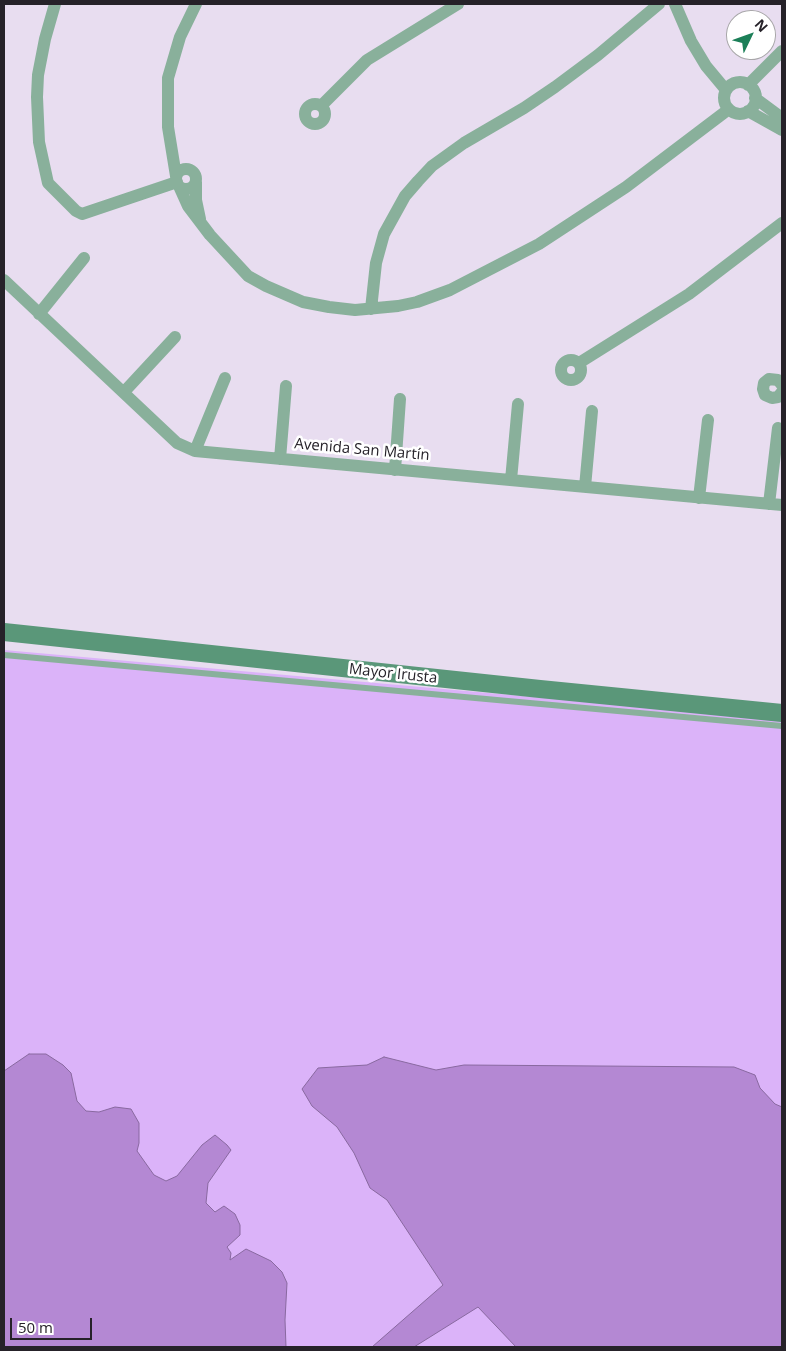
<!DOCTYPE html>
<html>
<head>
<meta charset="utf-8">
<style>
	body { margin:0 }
	#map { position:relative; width:786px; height:1351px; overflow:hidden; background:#e8ddf0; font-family:"Open Sans",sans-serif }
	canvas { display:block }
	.frame { position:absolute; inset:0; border:5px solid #262229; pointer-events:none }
	.north { position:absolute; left:726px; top:10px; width:50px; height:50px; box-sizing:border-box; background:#fff; border:1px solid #a8a7a9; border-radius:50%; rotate:48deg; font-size:14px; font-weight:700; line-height:20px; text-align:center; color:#262229 }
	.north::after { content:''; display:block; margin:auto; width:18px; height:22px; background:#1c7f58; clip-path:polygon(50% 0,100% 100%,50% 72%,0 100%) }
	.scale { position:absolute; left:10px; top:1318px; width:82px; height:22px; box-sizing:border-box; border:2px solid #262229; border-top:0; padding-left:6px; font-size:15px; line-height:18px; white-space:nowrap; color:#262229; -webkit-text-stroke:4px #fff; paint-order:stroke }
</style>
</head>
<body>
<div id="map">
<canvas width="786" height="1351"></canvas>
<div class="frame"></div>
<div class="north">N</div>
<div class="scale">50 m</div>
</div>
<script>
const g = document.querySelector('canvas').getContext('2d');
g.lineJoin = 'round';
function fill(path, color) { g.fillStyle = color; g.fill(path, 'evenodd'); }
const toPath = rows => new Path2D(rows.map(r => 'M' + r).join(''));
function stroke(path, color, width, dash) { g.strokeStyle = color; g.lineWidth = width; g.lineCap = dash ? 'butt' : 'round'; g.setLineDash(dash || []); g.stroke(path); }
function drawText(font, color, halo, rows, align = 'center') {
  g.font = font + ' "Open Sans",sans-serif'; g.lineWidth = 5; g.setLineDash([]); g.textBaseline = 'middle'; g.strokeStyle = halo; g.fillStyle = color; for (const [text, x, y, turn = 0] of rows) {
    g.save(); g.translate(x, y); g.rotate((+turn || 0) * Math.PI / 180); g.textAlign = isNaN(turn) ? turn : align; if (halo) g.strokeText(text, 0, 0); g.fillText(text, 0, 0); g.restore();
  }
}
const green = toPath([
	[4,650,782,719,782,1347,4,1347]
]);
const water = toPath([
	[29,1054,46,1054,63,1065,71,1073,77,1101,86,1111,99,1112,115,1107,131,1109,139,1123,139,1143,137,1151,154,1175,166,1181,177,1176,202,1145,215,1135,227,1145,231,1150,208,1183,206,1203,215,1212,224,1206,235,1214,240,1225,240,1235,227,1247,231,1253,230,1260,246,1249,271,1261,282,1272,287,1283,285,1320,286,1347,4,1347,4,1071,29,1054],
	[384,1057,436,1070,464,1065,734,1067,755,1075,760,1088,775,1104,782,1107,782,1347,516,1347,478,1307,414,1347,372,1347,443,1285,387,1200,370,1188,354,1153,337,1127,312,1106,302,1089,318,1068,367,1065,384,1057]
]);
const lane = toPath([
	[4,655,782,726]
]);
const street = toPath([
	[55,4,45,39,38,75,37,97,39,142,48,183,76,211,82,214,177,182],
	[675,4,691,41,706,66,726,90],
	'724 98a16 16 0 1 1 32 0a16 16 0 1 1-32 0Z',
	[748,85,782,51],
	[755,98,782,118],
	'305 114a10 10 0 1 1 20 0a10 10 0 1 1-20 0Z',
	[321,106,367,60,458,4],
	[748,111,782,130],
	'176 179a10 10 0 1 1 20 0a10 10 0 1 1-20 0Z',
	[176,176,168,127,168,78,180,37,196,4],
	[196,182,196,200,200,219],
	[179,186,188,206,210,235,248,276,266,286,303,302,329,307,355,310,398,306,417,302,450,290,539,244,626,187,729,109],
	[4,280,177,443,195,451,782,505],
	[371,309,376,263,384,234,405,196,418,181,432,166,464,143,524,108,555,87,598,55,659,4],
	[39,314,84,258],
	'561 370a10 10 0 1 1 20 0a10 10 0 1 1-20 0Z',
	[579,363,689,294,782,223],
	[782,385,778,380,769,379,764,383,763,389,765,395,772,398,778,397,782,392],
	[124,392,175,337],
	[195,451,225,378],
	[280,459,286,386],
	[395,470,400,399],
	[511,480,518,404],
	[585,487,592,411],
	[699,498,708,420],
	[769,504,778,428]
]);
const secondary = toPath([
	[4,632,540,689,782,713]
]);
const streetNames = [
	["Avenida San Martín",362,450,5],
	["Mayor Irusta",393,674,6]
];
fill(green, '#dbb3f9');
fill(water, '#b488d3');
stroke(water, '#8969a0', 1);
stroke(lane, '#89b09b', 6);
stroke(street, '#89b09b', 12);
stroke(secondary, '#5a9779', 18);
drawText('15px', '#262229', '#fff', streetNames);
</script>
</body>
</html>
